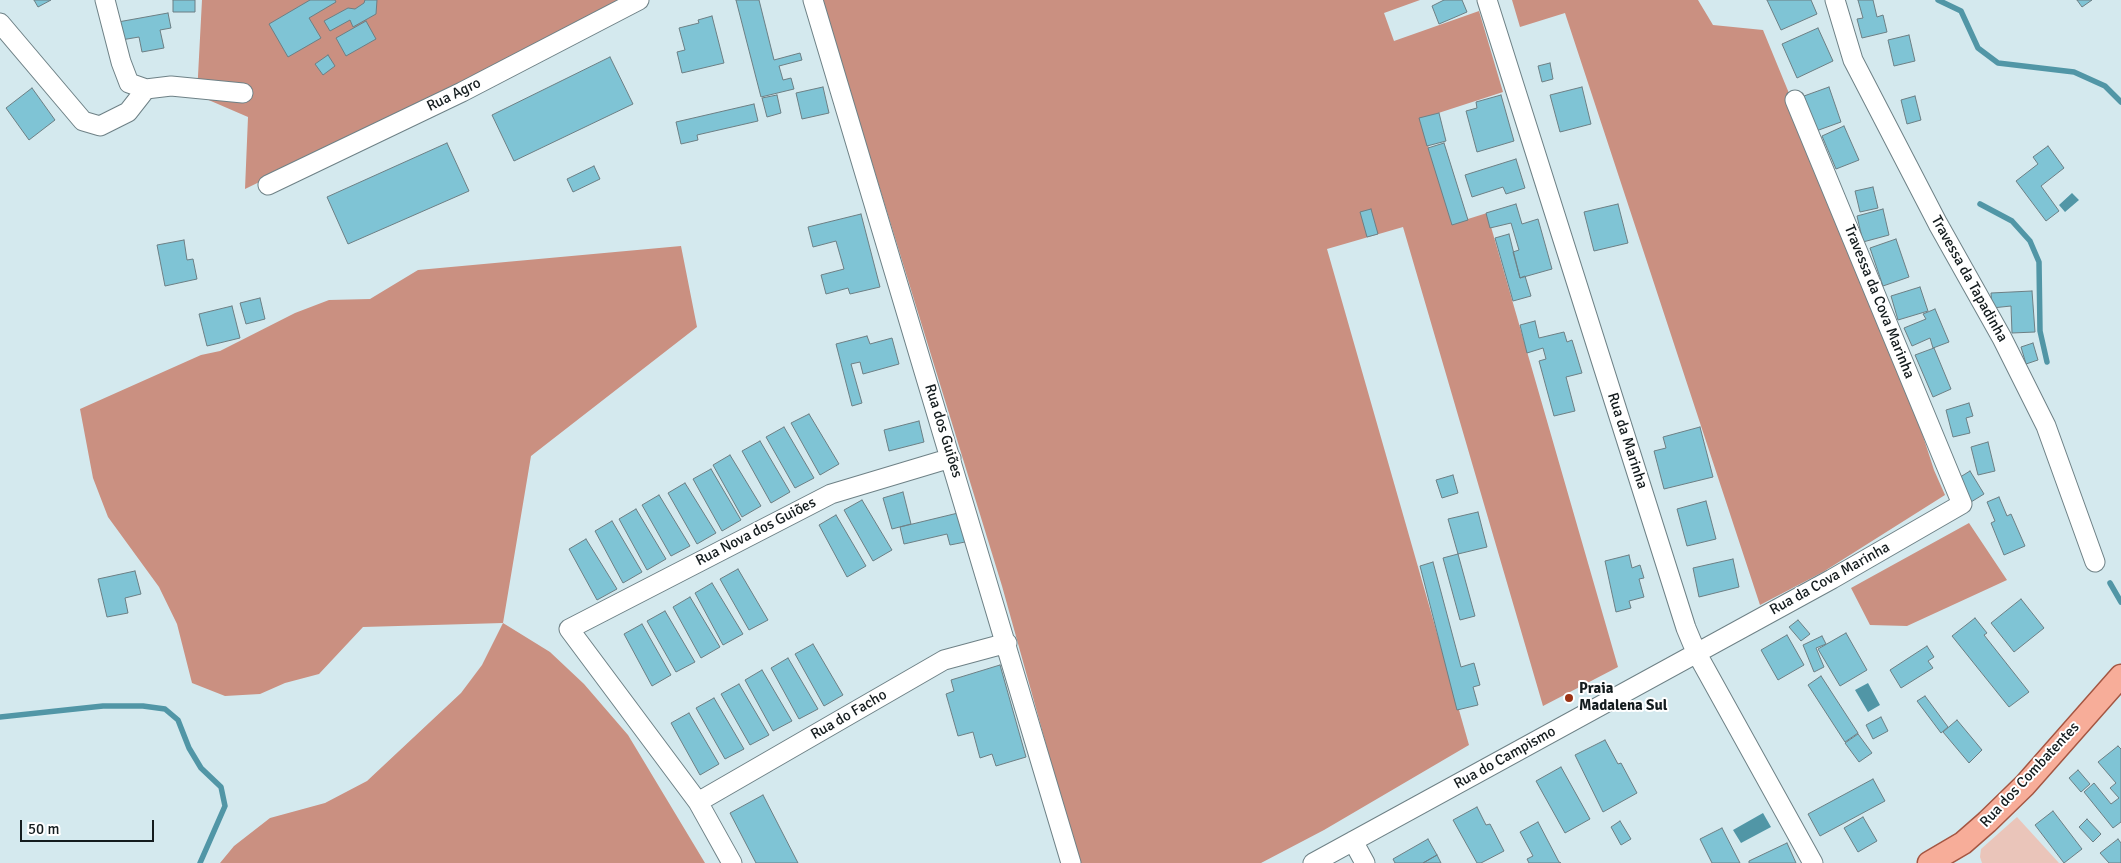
<!DOCTYPE html>
<html>
<head>
<meta charset="utf-8">
<style>
	body { margin:0 }
	#map { position:relative; width:2121px; height:863px; overflow:hidden; background:#d4e9ee; font-family:Signika,sans-serif }
	canvas { display:block }
	.scale { position:absolute; left:20px; top:820px; width:134px; height:22px; box-sizing:border-box; border:2px solid #141c1e; border-top:0; padding-left:6px; font-size:15px; line-height:18px; white-space:nowrap; color:#141c1e; -webkit-text-stroke:4px #fff; paint-order:stroke }
</style>
</head>
<body>
<div id="map">
<canvas width="2121" height="863"></canvas>
<div class="scale">50 m</div>
</div>
<script>
const g = document.querySelector('canvas').getContext('2d');
g.lineJoin = 'round';
function fill(path, color) { g.fillStyle = color; g.fill(path, 'evenodd'); }
const toPath = rows => new Path2D(rows.map(r => 'M' + r).join(''));
function stroke(path, color, width, dash) { g.strokeStyle = color; g.lineWidth = width; g.lineCap = dash ? 'butt' : 'round'; g.setLineDash(dash || []); g.stroke(path); }
function drawText(font, color, halo, rows, align = 'center') {
  g.font = font + ' Signika,sans-serif'; g.lineWidth = 4; g.setLineDash([]); g.textBaseline = 'middle'; g.strokeStyle = halo; g.fillStyle = color; for (const [text, x, y, turn = 0] of rows) {
    g.save(); g.translate(x, y); g.rotate((+turn || 0) * Math.PI / 180); g.textAlign = isNaN(turn) ? turn : align; if (halo) g.strokeText(text, 0, 0); g.fillText(text, 0, 0); g.restore();
  }
}
const green = toPath([
	[2017,817,2059,863,1982,863,1980,857,1981,849]
]);
const forest = toPath([
	[202,0,633,0,245,189,248,117,197,95],
	[822,0,1420,0,1384,13,1394,41,1479,11,1503,92,1420,119,1452,224,1487,213,1618,667,1543,706,1403,227,1327,249,1469,745,1324,830,1261,863,1079,863,1002,586],
	[1512,0,1698,0,1713,25,1763,30,1897,356,1934,470,1945,495,1823,572,1760,605,1565,13,1520,27],
	[681,246,697,327,531,456,503,623,550,652,584,684,628,735,705,863,220,863,234,846,270,818,325,803,367,781,461,693,482,665,503,623,363,627,319,674,285,683,260,694,225,696,192,683,177,624,159,587,108,517,93,478,80,409,201,355,220,351,295,313,329,300,370,299,418,270],
	[1969,523,2007,580,1907,626,1870,625,1851,588]
]);
const water = toPath([
	[2072,193,2079,200,2065,212,2059,205],
	[1868,683,1880,705,1868,712,1855,690],
	[1763,813,1771,827,1741,843,1733,830]
]);
const stream = toPath([
	[1938,0,1961,11,1978,48,1998,63,2074,72,2105,86,2121,102],
	[1980,204,2012,221,2030,241,2039,262,2040,331,2047,362],
	[2110,583,2121,602],
	[0,717,103,706,143,706,165,709,178,720,189,748,201,768,221,787,225,806,200,863]
]);
const building = toPath([
	[34,0,51,0,38,7,34,0],
	[173,0,195,0,195,12,173,12,173,0],
	[310,0,335,0,336,2,309,18,321,38,288,57,269,24,310,0],
	[365,0,377,0,376,14,353,27,350,20,330,31,324,21,348,8,355,9,364,3,365,0],
	[736,0,759,0,774,60,800,53,802,60,779,66,783,80,791,78,794,89,761,97,736,0],
	[1444,0,1462,0,1467,12,1439,24,1432,6,1444,0],
	[1767,0,1811,0,1817,14,1781,30,1767,0],
	[1858,0,1873,0,1877,17,1883,15,1887,32,1862,38,1857,19,1863,18,1858,0],
	[2077,0,2092,0,2082,7,2077,0],
	[168,13,171,28,160,30,164,48,142,52,139,37,121,40,118,22,168,13],
	[712,16,724,63,682,73,677,52,685,50,679,28,699,23,698,20,712,16],
	[366,21,376,39,346,56,336,38,366,21],
	[1818,28,1833,61,1797,78,1782,44,1818,28],
	[1909,35,1915,61,1894,66,1888,40,1909,35],
	[328,55,335,66,323,75,315,64,328,55],
	[610,57,633,104,514,161,492,115,610,57],
	[1550,63,1553,79,1542,82,1538,66,1550,63],
	[823,87,829,113,802,119,796,93,823,87],
	[1582,87,1591,124,1560,132,1550,95,1582,87],
	[1829,87,1841,122,1816,131,1804,96,1829,87],
	[32,88,55,120,29,140,6,108,32,88],
	[777,95,781,113,767,117,762,98,777,95],
	[1501,95,1514,141,1477,152,1466,111,1477,108,1476,102,1501,95],
	[1915,96,1921,120,1907,124,1901,100,1915,96],
	[754,104,758,121,697,135,698,140,681,144,676,122,754,104],
	[1439,113,1446,141,1427,146,1419,118,1439,113],
	[1844,126,1859,160,1836,169,1822,136,1844,126],
	[447,143,469,191,348,244,327,197,447,143],
	[1444,143,1468,220,1452,225,1428,148,1444,143],
	[2048,146,2064,168,2041,186,2059,211,2046,221,2016,181,2038,164,2033,157,2048,146],
	[1516,159,1525,188,1506,194,1503,187,1472,197,1465,175,1516,159],
	[594,166,600,179,573,192,567,179,594,166],
	[1873,187,1878,208,1860,212,1855,191,1873,187],
	[1516,204,1522,224,1538,219,1552,269,1520,278,1513,252,1519,250,1511,223,1490,228,1486,213,1516,204],
	[1618,204,1628,243,1594,251,1584,212,1618,204],
	[1371,209,1378,234,1367,237,1360,212,1371,209],
	[1883,209,1889,235,1863,242,1857,216,1883,209],
	[861,214,880,287,850,294,848,288,826,294,821,275,844,269,836,241,813,247,808,227,861,214],
	[1509,234,1520,278,1525,276,1531,296,1513,301,1495,238,1509,234],
	[1896,239,1909,277,1883,286,1870,248,1896,239],
	[184,240,187,260,193,259,197,279,165,286,157,245,184,240],
	[1920,287,1928,311,1898,320,1891,296,1920,287],
	[2032,291,2035,332,2012,333,2011,306,1992,308,1991,293,2032,291],
	[260,298,265,319,246,324,240,303,260,298],
	[232,306,240,338,207,346,199,314,232,306],
	[1935,309,1949,342,1933,348,1930,338,1912,346,1904,328,1926,319,1923,314,1935,309],
	[1535,321,1539,338,1564,332,1567,342,1572,340,1582,373,1566,377,1575,411,1554,416,1539,361,1546,359,1543,348,1527,353,1520,325,1535,321],
	[867,336,870,344,892,338,899,364,863,374,860,362,851,364,862,403,852,406,836,344,867,336],
	[2033,343,2038,360,2026,364,2021,347,2033,343],
	[1934,348,1951,389,1933,397,1915,355,1934,348],
	[1969,403,1973,416,1966,418,1970,433,1953,437,1946,410,1969,403],
	[809,414,839,464,820,475,791,423,809,414],
	[919,421,924,442,889,451,884,430,919,421],
	[784,427,814,478,795,488,766,437,784,427],
	[1700,427,1713,477,1664,489,1654,451,1666,448,1663,437,1700,427],
	[760,441,790,492,771,503,742,451,760,441],
	[1988,442,1995,471,1978,475,1971,447,1988,442],
	[730,455,761,506,742,517,713,465,730,455],
	[711,469,741,520,722,531,693,479,711,469],
	[1970,471,1984,494,1971,502,1957,479,1970,471],
	[1453,475,1458,493,1442,498,1436,480,1453,475],
	[685,483,716,533,697,544,668,493,685,483],
	[903,492,911,524,892,529,883,498,903,492],
	[659,495,690,546,671,556,642,505,659,495],
	[1999,497,2007,516,2011,514,2025,546,2004,555,1991,523,1995,521,1987,502,1999,497],
	[862,500,892,550,873,561,844,510,862,500],
	[1706,501,1716,539,1687,546,1677,509,1706,501],
	[636,509,666,559,647,570,619,519,636,509],
	[1478,512,1487,547,1458,554,1448,519,1478,512],
	[958,513,965,542,950,545,947,534,904,544,900,527,958,513],
	[836,515,866,566,847,577,819,525,836,515],
	[612,521,642,572,623,583,595,531,612,521],
	[586,539,617,589,597,600,569,549,586,539],
	[1458,554,1475,616,1460,620,1443,558,1458,554],
	[1629,555,1632,568,1640,565,1644,578,1639,579,1644,597,1629,601,1631,608,1616,612,1605,561,1629,555],
	[1733,559,1739,587,1699,597,1693,568,1733,559],
	[1433,562,1461,667,1474,663,1480,685,1473,687,1478,705,1457,710,1420,566,1433,562],
	[738,569,768,620,749,630,720,579,738,569],
	[135,571,141,594,125,598,128,613,107,617,98,579,135,571],
	[712,583,743,634,723,645,695,593,712,583],
	[690,597,720,647,701,658,673,607,690,597],
	[2021,599,2044,628,2014,652,1991,623,2021,599],
	[665,611,695,662,676,672,647,621,665,611],
	[1975,618,1987,633,1984,635,2029,692,2009,707,1952,636,1975,618],
	[1798,620,1810,634,1801,641,1789,627,1798,620],
	[642,624,671,675,652,686,624,634,642,624],
	[1846,633,1867,670,1840,686,1818,649,1846,633],
	[1787,635,1804,665,1778,680,1761,650,1787,635],
	[1822,636,1826,644,1816,648,1824,667,1814,672,1803,645,1822,636],
	[813,644,843,695,824,706,795,654,813,644],
	[1927,646,1934,657,1928,661,1933,668,1901,688,1890,670,1927,646],
	[788,658,818,709,799,719,771,668,788,658],
	[1000,665,1026,757,996,766,992,754,980,758,973,732,958,736,946,694,954,691,951,680,1000,665],
	[762,670,792,721,773,731,745,680,762,670],
	[1821,676,1858,733,1845,742,1808,685,1821,676],
	[739,684,769,735,750,745,721,694,739,684],
	[1925,696,1948,727,1941,733,1917,701,1925,696],
	[714,698,744,749,725,759,696,708,714,698],
	[689,713,719,764,700,775,671,723,689,713],
	[1881,717,1888,731,1873,739,1866,725,1881,717],
	[1957,720,1982,750,1969,763,1943,732,1957,720],
	[1858,734,1872,753,1859,762,1845,743,1858,734],
	[1605,740,1618,764,1621,763,1637,793,1603,812,1575,755,1605,740],
	[2118,746,2121,749,2121,822,2113,828,2084,792,2094,783,2111,804,2119,798,2110,788,2116,783,2098,762,2118,746],
	[1561,767,1590,819,1565,833,1536,781,1561,767],
	[2078,770,2090,784,2081,792,2069,778,2078,770],
	[1873,779,1885,801,1820,836,1808,814,1873,779],
	[763,795,798,863,756,863,730,813,763,795],
	[1477,807,1486,825,1490,824,1504,851,1481,863,1477,863,1453,820,1477,807],
	[2053,811,2082,849,2064,863,2035,825,2053,811],
	[1863,817,1877,841,1858,852,1844,828,1863,817],
	[2087,819,2101,834,2093,842,2079,827,2087,819],
	[1620,821,1631,839,1621,845,1611,827,1620,821],
	[1538,822,1559,862,1561,863,1529,863,1527,859,1533,856,1520,832,1538,822],
	[1722,828,1740,863,1712,863,1700,839,1722,828],
	[1428,839,1437,855,1423,863,1395,863,1393,859,1428,839],
	[2118,839,2121,843,2121,863,2109,863,2100,853,2118,839],
	[1787,843,1796,863,1749,863,1749,861,1787,843],
	[1437,855,1441,863,1423,863,1437,855]
]);
const minor = toPath([
	[105,0,121,62,129,83,146,89],
	[813,0,1071,863],
	[1487,0,1686,628,1696,652,1813,863],
	[1835,0,1853,60,1938,224,2002,338,2046,426,2095,562],
	[0,23,83,121,100,126,128,112,146,89,171,86,243,93],
	[268,185,462,92,639,0],
	[698,802,944,660,1007,643],
	[1353,841,1365,863],
	[732,863,698,802,569,629,831,494,951,458],
	[1313,863,1832,579,1962,504,1795,100]
]);
const major = toPath([
	[1929,863,1963,843,1987,822,2025,785,2121,676]
]);
const markers = [
	[1569,698,5,"#9b3315"]
];
const streetNames = [
	["Rua Agro",454,95,-26],
	["Travessa da Tapadinha",1969,279,61],
	["Travessa da Cova Marinha",1879,302,68],
	["Rua dos Guiões",943,431,73],
	["Rua da Marinha",1627,441,72],
	["Rua Nova dos Guiões",756,532,-27],
	["Rua da Cova Marinha",1830,579,-29],
	["Rua do Facho",849,715,-30],
	["Rua do Campismo",1505,758,-29],
	["Rua dos Combatentes",2030,775,-47]
];
const poiNames = [
	["Praia",1579,689],
	["Madalena Sul",1579,706]
];
fill(green, '#eac5ba');
fill(forest, '#ca9081');
fill(water, '#5196a6');
stroke(stream, '#5196a6', 5.5);
fill(building, '#7fc4d5');
stroke(building, '#6c7f84', 1);
stroke(minor, '#6e8186', 21);
stroke(major, '#a45642', 25);
stroke(minor, '#fff', 19);
stroke(major, '#f7ad99', 22);
for (const [x, y, r, color] of markers) { const dot = new Path2D(); dot.arc(x, y, r, 0, 2 * Math.PI); g.fillStyle = color; g.fill(dot); stroke(dot, '#fff', 2); }
drawText('15px', '#141c1e', '#fff', streetNames);
drawText('bold 15px', '#141c1e', '#fff', poiNames, 'left');
</script>
</body>
</html>
